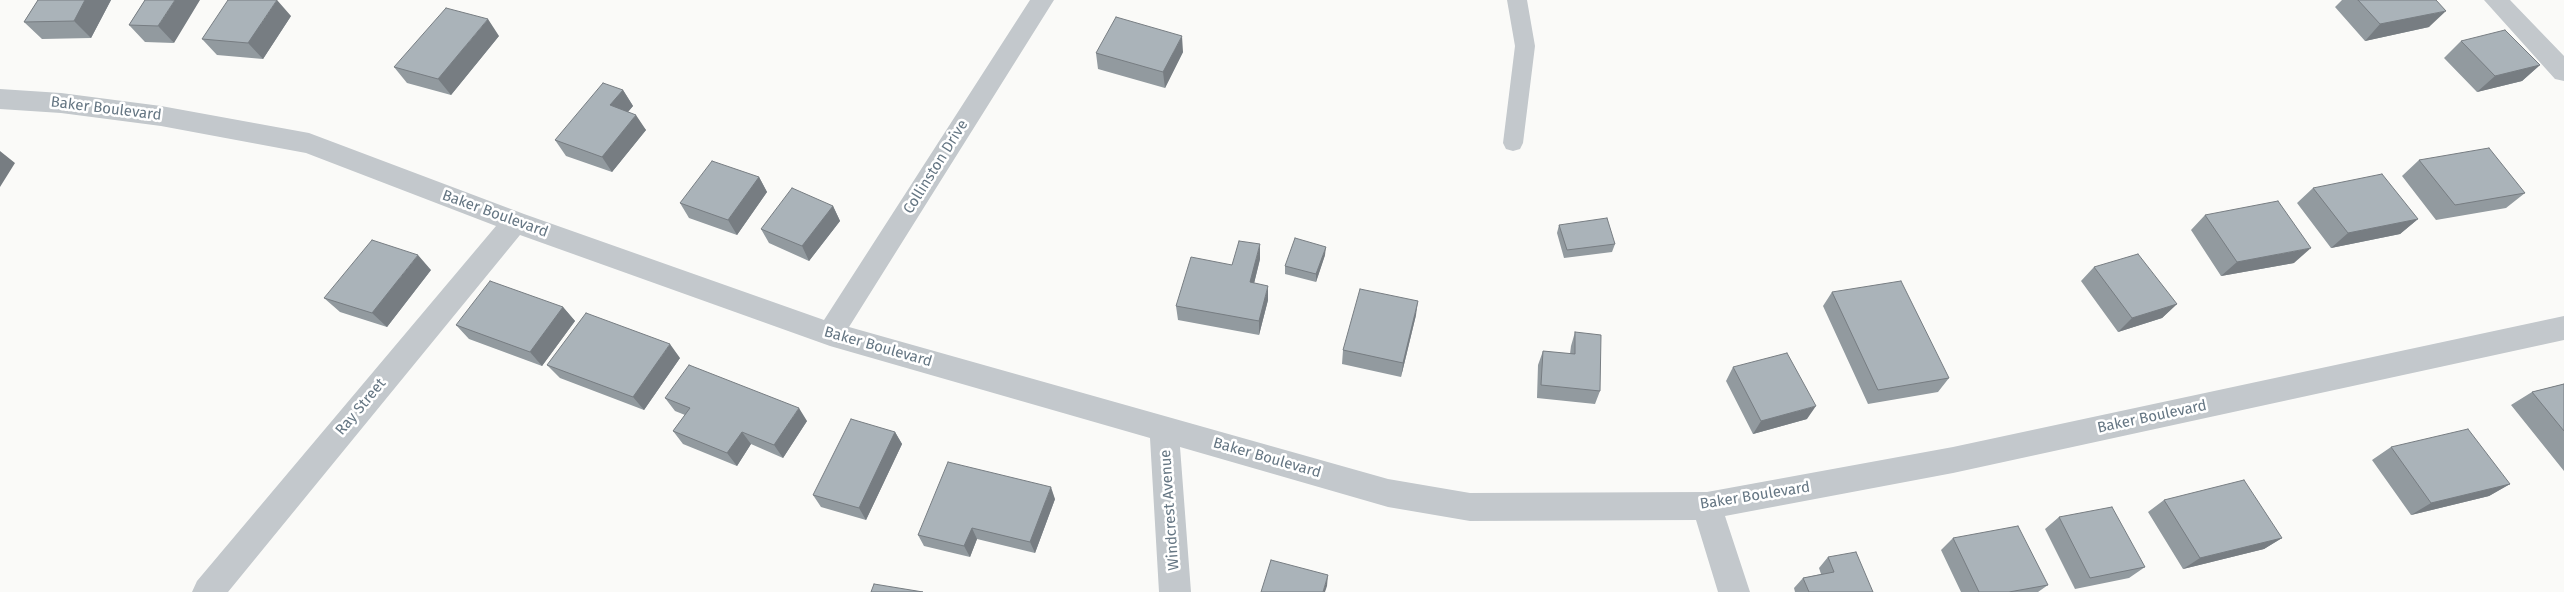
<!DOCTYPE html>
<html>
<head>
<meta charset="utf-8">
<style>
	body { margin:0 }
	canvas { display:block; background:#fafaf8 }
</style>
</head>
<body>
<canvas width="2564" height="592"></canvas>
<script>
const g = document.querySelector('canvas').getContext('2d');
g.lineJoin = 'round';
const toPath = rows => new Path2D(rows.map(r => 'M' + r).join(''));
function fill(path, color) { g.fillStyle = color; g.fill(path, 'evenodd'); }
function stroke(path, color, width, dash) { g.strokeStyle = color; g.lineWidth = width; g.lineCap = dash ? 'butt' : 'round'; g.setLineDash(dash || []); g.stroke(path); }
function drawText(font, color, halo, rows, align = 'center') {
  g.font = font + ' "Fira Sans",sans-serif'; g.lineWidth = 5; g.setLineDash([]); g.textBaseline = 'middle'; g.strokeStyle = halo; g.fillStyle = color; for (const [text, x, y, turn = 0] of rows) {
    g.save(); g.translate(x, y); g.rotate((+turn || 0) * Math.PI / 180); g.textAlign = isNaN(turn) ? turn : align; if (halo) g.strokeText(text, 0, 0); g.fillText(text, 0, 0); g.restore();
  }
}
const lane = toPath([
	[1507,0,1527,0,1535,46,1523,143,1520,149,1513,151,1506,149,1503,143,1515,46,1507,0]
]);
const street = toPath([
	[1030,0,1054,0,849,327,1388,479,1470,493,1707,492,1953,447,2564,316,2564,340,1953,473,1725,516,1750,592,1718,592,1696,520,1470,521,1388,507,1180,447,1191,592,1159,592,1150,438,830,346,520,235,228,592,192,592,197,581,496,226,306,153,161,126,61,113,0,109,0,89,61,93,161,106,309,133,524,214,824,320,1030,0],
	[2484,0,2510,0,2564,56,2564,81,2555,79,2484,0]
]);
const wall = toPath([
	[38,0,111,0,91,38,42,39,24,22],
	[145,0,174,43,145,42,129,25],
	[2342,0,2436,0,2429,27,2365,41,2335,7],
	[291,16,263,59,217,55,202,39],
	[499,36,451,95,407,83,394,67],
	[2461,41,2540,65,2522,81,2477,92,2444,58],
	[1183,52,1165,88,1098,69,1096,53],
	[623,90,633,106,628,112,646,130,612,172,566,156,555,140],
	[2419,160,2525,193,2506,208,2436,220,2402,176],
	[759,177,767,192,737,235,689,218,680,203],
	[2313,188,2418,219,2400,234,2331,248,2297,203],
	[833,206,840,221,809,261,769,243,761,229],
	[2205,215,2294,263,2221,276,2191,230],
	[1559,225,1615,244,1612,252,1564,258,1557,233],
	[1325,255,1316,282,1285,274,1285,266],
	[1260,259,1254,283,1268,300,1259,335,1178,320,1176,306,1232,265],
	[2094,267,2177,304,2162,318,2118,332,2081,281],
	[431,270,387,327,340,312,324,298],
	[1832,292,1949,378,1938,392,1868,404,1823,306],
	[563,307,575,321,542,366,469,339,456,325],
	[1416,315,1401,377,1342,364,1343,350],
	[1575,332,1600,391,1595,404,1537,398,1538,365,1543,351,1570,354,1571,346],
	[680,358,644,410,560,378,547,365],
	[1733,367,1807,419,1753,434,1726,381],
	[2564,384,2564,471,2511,405,2532,392],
	[665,398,807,421,783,458,751,444,737,466,683,444,673,431,685,415,675,411],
	[895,432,902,444,866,520,821,507,813,495],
	[2391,447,2510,484,2489,496,2411,515,2372,460],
	[1055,499,1035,553,977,539,970,557,924,546,918,535],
	[2164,500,2282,538,2264,549,2183,569,2148,512],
	[2059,517,2145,567,2129,578,2075,589,2045,529],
	[1953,538,2048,585,2038,592,1961,592,1941,550],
	[1828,557,1873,592,1795,592,1794,588,1803,578,1821,574,1819,568]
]);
const shadedWall = toPath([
	[85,0,111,0,91,38,74,21],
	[175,0,200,0,174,43,158,26],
	[277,0,291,16,263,59,248,43],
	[2446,11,2429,27,2365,41,2380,24],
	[488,19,499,36,451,95,438,79],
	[1182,36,1183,52,1165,88,1163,72],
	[2540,65,2522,81,2477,92,2495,76],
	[623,90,633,106,620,121,610,105],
	[636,115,646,130,612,172,602,157],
	[0,151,15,163,0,187],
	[759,177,767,192,737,235,728,220],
	[833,206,840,221,809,261,802,246],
	[2418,219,2400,234,2331,248,2348,233],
	[1260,244,1260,259,1251,296,1250,282],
	[1326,247,1325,255,1316,282,1316,274],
	[2311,248,2294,263,2221,276,2237,262],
	[418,255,431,270,387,327,372,313],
	[1268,286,1268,300,1259,335,1259,321],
	[1418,301,1416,315,1401,377,1403,363],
	[2177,304,2162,318,2118,332,2132,318],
	[563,307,575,321,542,366,530,352],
	[670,344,680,358,644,410,633,397],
	[1816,406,1807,419,1753,434,1761,421],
	[799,408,807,421,783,458,774,445],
	[742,432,751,444,737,466,727,453],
	[895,432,902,444,866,520,859,508],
	[2510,484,2489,496,2411,515,2431,503],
	[1051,487,1055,499,1035,553,1030,542],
	[972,528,977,539,970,557,964,546],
	[2282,538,2264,549,2183,569,2200,558],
	[1328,575,1327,586,1325,592,1323,592]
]);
const building = toPath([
	[38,0,85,0,74,21,24,22,38,0],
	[145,0,175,0,158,26,129,25,145,0],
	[228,0,277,0,248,43,202,39,228,0],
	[2358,0,2436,0,2446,11,2380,24,2358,0],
	[446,8,488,19,438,79,394,67,446,8],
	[1116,17,1182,36,1163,72,1096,53,1116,17],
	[2505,30,2540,65,2495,76,2461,41,2505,30],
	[603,83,623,90,610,105,636,115,602,157,555,140,603,83],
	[2489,148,2525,193,2455,205,2419,160,2489,148],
	[712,161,759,177,728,220,680,203,712,161],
	[2382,174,2418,219,2348,233,2313,188,2382,174],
	[792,188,833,206,802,246,761,229,792,188],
	[2278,201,2311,248,2237,262,2205,215,2278,201],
	[1607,218,1615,244,1567,250,1559,225,1607,218],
	[1295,238,1326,247,1316,274,1285,266,1295,238],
	[372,240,418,255,372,313,324,298,372,240],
	[1239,241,1260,244,1250,282,1268,286,1259,321,1176,306,1191,257,1232,265,1239,241],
	[2138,254,2177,304,2132,318,2094,267,2138,254],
	[490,281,563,307,530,352,456,325,490,281],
	[1901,281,1949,378,1878,390,1832,292,1901,281],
	[1360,289,1418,301,1403,363,1343,350,1360,289],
	[586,313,670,344,633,397,547,365,586,313],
	[1575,332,1601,335,1600,391,1541,385,1543,351,1575,354,1575,332],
	[1787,353,1816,406,1761,421,1733,367,1787,353],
	[689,365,799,408,774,445,742,432,727,453,673,431,690,408,665,398,689,365],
	[2564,384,2564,431,2532,392,2564,384],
	[851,419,895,432,859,508,813,495,851,419],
	[2468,429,2510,484,2431,503,2391,447,2468,429],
	[948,462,1051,487,1030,542,972,528,964,546,918,535,948,462],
	[2244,480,2282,538,2200,558,2164,500,2244,480],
	[2112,507,2145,567,2090,578,2059,517,2112,507],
	[2018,526,2048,585,2009,592,1979,592,1953,538,2018,526],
	[1856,552,1873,592,1809,592,1803,578,1834,572,1828,557,1856,552],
	[1271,560,1328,575,1323,592,1261,592,1271,560],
	[874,584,923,592,871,592,874,584]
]);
const streetNames = [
	["Baker Boulevard",106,109,7],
	["Collinston Drive",936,167,-58],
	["Baker Boulevard",495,214,20],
	["Baker Boulevard",878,347,16],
	["Ray Street",361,407,-50],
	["Baker Boulevard",2152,417,-12],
	["Baker Boulevard",1267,458,16],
	["Baker Boulevard",1755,496,-9],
	["Windcrest Avenue",1170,510,-94]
];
fill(lane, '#c3c8cc');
fill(street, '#c3c8cc');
fill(wall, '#929a9f');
fill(shadedWall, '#777d82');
fill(building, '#aab3b9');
stroke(building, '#777d82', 1);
drawText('15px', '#657683', '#fff', streetNames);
</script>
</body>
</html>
